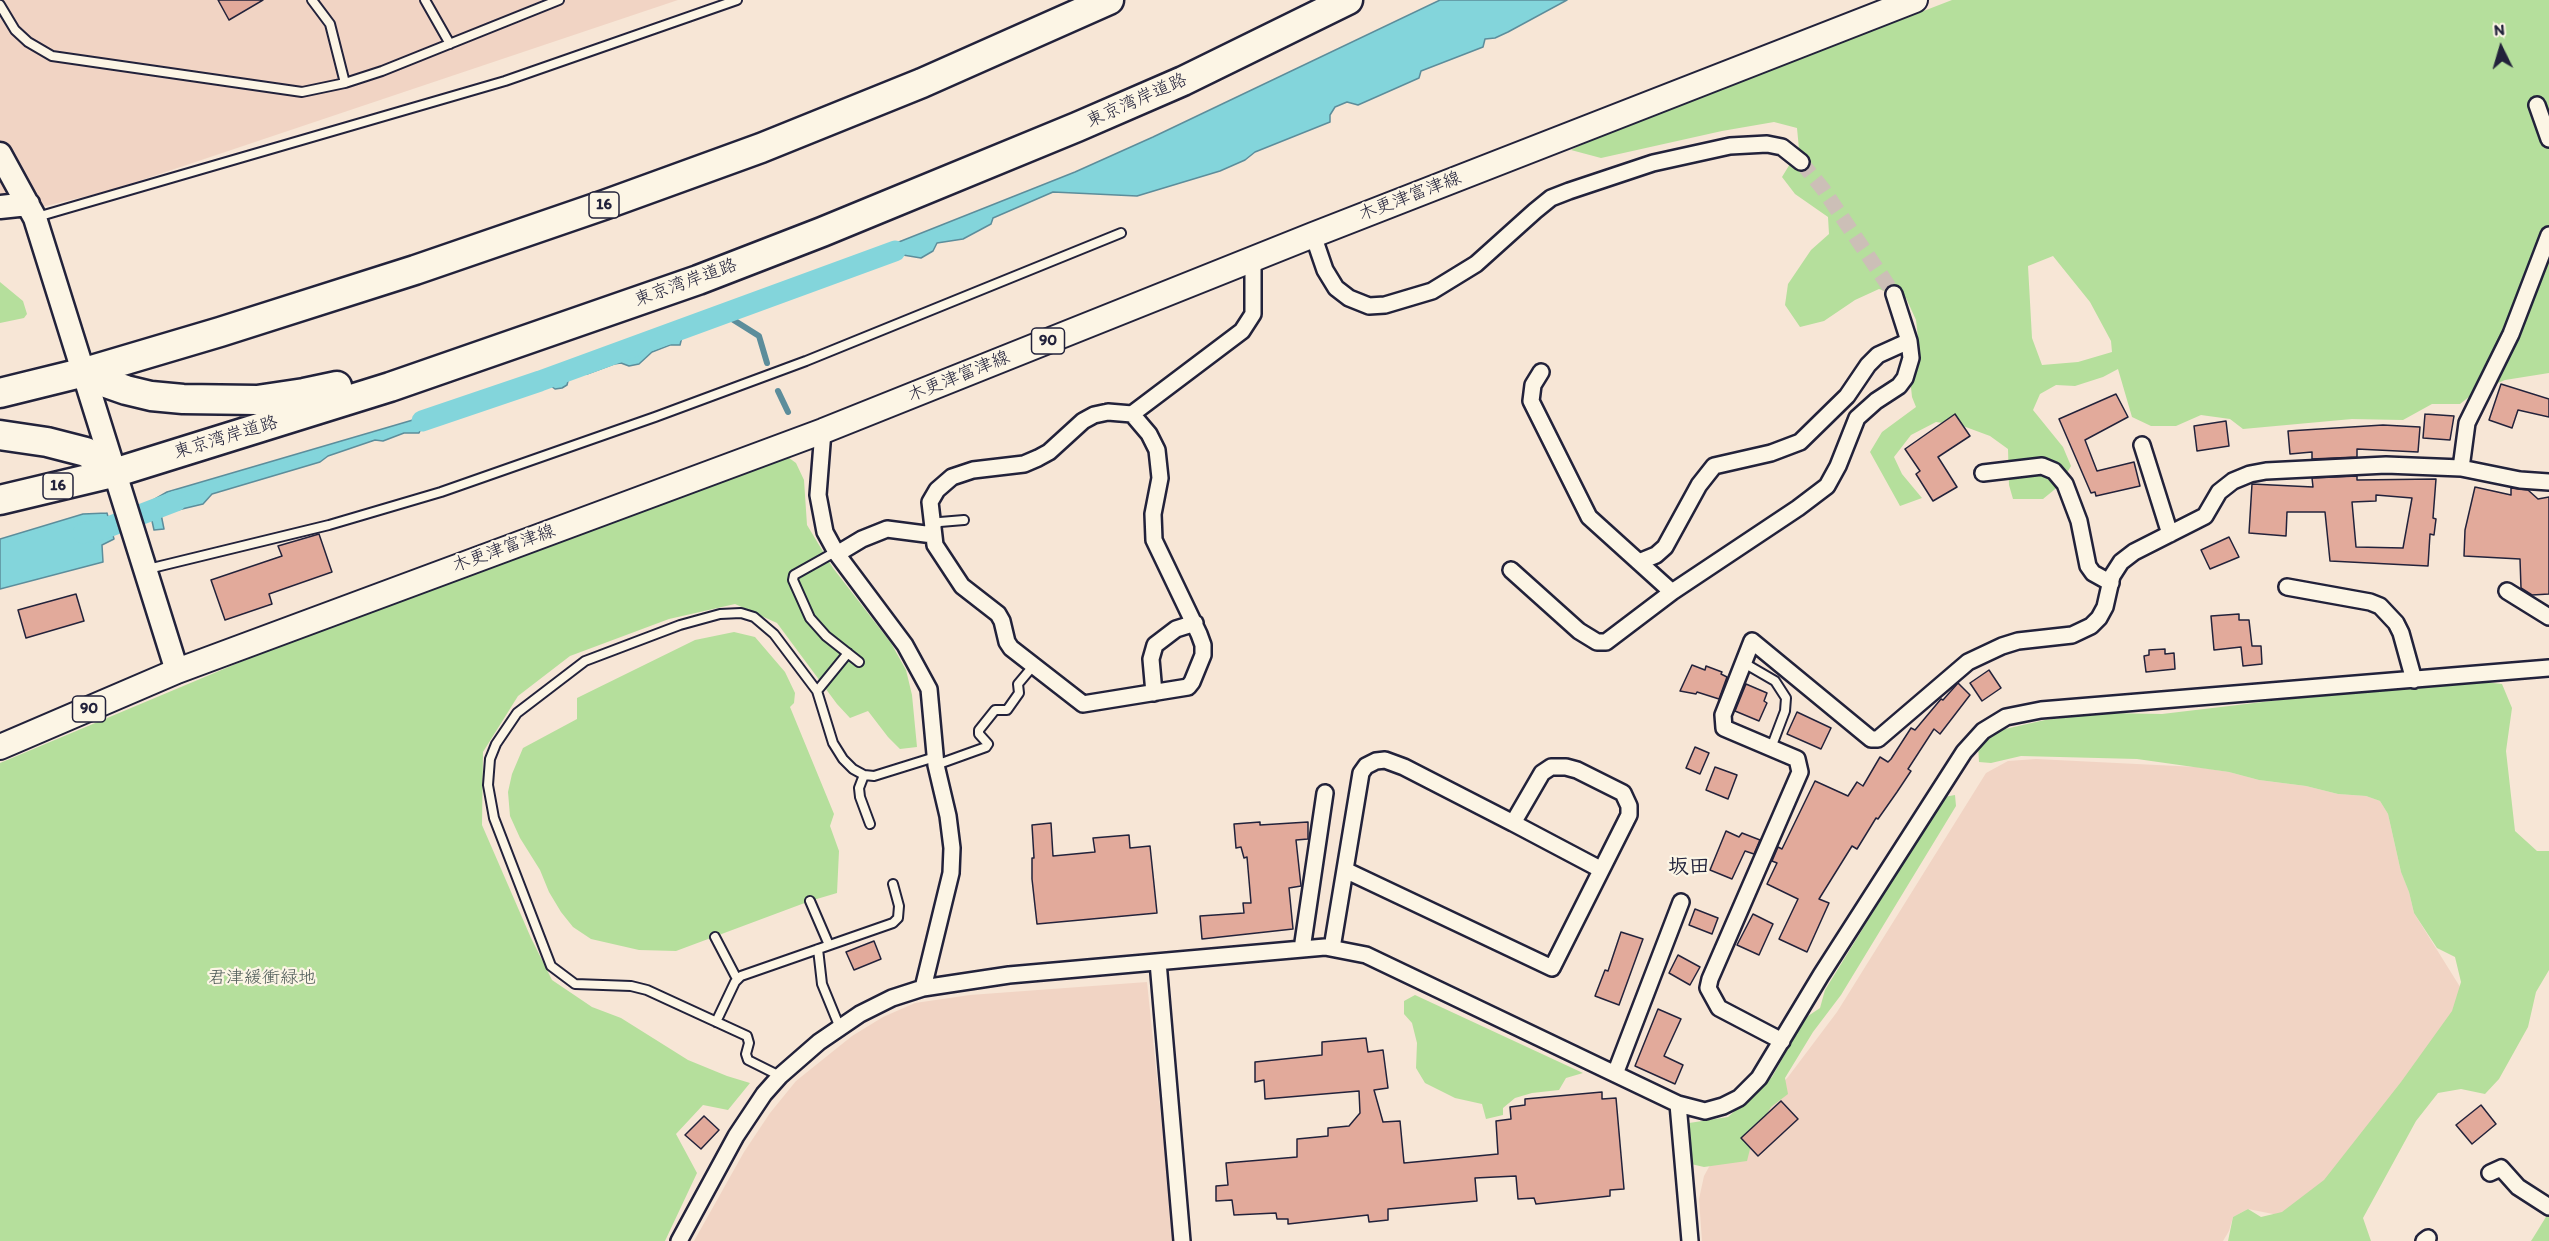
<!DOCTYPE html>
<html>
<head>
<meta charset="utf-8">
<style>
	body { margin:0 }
	#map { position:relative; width:2549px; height:1241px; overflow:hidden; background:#f7e6d6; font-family:Itim,sans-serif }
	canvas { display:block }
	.north { position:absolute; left:2471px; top:18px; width:60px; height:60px; -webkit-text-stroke:4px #fcf5e5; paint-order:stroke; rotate:355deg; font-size:16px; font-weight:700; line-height:24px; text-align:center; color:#22223b }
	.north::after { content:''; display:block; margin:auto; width:21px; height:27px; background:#22223b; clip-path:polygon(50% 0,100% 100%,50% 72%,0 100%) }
</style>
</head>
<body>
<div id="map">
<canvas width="2549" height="1241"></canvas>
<div class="north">N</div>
</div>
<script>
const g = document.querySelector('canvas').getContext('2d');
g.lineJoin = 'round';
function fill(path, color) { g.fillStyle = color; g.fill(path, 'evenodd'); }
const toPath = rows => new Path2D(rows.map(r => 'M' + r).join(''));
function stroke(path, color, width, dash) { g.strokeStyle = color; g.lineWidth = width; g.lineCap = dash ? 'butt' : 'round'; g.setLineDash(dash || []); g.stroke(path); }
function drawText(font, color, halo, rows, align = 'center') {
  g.font = font + ' Itim,"Klee One",sans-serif'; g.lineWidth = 4.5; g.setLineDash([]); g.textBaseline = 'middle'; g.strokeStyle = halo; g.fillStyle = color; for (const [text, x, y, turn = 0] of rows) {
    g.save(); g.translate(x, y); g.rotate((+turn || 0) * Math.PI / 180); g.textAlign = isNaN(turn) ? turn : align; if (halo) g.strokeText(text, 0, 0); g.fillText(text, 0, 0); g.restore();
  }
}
const built = toPath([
	[0,0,678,0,112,190,0,217],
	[2036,759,2197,767,2229,772,2259,780,2306,786,2338,794,2366,796,2380,801,2388,814,2401,872,2409,892,2414,913,2467,998,2373,1143,2283,1216,2248,1209,2233,1217,2229,1231,2223,1241,1702,1241,1699,1199,1704,1176,1715,1156,1788,1077,1837,1012,1986,773,2008,761],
	[1147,982,1174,1241,694,1241,744,1152,770,1113,796,1081,852,1036,883,1017,915,1003,970,995]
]);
const green = toPath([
	[1952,0,2549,0,2549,373,2505,380,2474,393,2460,404,2432,404,2403,420,2352,419,2243,429,2230,419,2201,415,2176,426,2151,426,2132,417,2118,369,2103,377,2075,386,2056,385,2040,394,2033,410,2063,447,2071,466,2060,485,2043,499,2013,499,2009,485,2008,449,1990,436,1963,426,1936,422,1911,435,1894,457,1902,474,1922,498,1900,506,1870,452,1882,432,1916,407,1912,397,1910,378,1920,356,1916,320,1906,298,1879,289,1855,300,1824,321,1800,327,1785,305,1788,284,1811,250,1829,234,1828,217,1795,194,1782,177,1799,149,1797,128,1774,122,1722,131,1601,158,1571,150,1590,140],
	[2053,256,2090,302,2111,341,2112,352,2078,362,2042,365,2032,338,2028,266],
	[0,282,23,301,27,314,24,318,0,323],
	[785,455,796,463,804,480,807,525,833,568,891,643,906,670,912,695,917,747,900,749,888,737,868,711,850,718,837,704,777,623,735,604,669,619,570,656,518,696,483,752,482,825,531,938,552,980,592,1007,621,1018,688,1060,727,1076,750,1083,728,1110,703,1105,676,1134,697,1173,665,1241,0,1241,0,763,338,621],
	[734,632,755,637,785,672,795,693,794,703,790,707,834,814,830,826,839,851,837,893,810,901,676,951,639,950,591,939,573,927,561,912,549,892,540,870,520,838,510,816,508,792,512,774,523,748,577,719,577,698,695,640],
	[2484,682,2502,684,2512,708,2506,751,2515,831,2537,851,2549,851,2549,970,2536,992,2528,1027,2499,1079,2485,1094,2461,1089,2438,1093,2416,1121,2363,1218,2371,1241,2228,1241,2233,1217,2248,1209,2261,1217,2282,1212,2324,1180,2401,1082,2452,1011,2461,982,2455,957,2437,948,2414,913,2409,892,2401,872,2388,814,2380,801,2366,796,2338,794,2306,786,2259,780,2229,772,2137,759,2021,756,1991,763,1979,762,1978,745,2005,729,2045,720,2105,713,2162,714,2288,699],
	[1955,795,1956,806,1841,995,1813,1032,1785,1078,1788,1094,1771,1107,1753,1137,1747,1161,1704,1167,1691,1164,1686,1153,1684,1136,1689,1123,1728,1117,1772,1077,1805,1018,1820,1008,1825,990,1944,797],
	[1415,995,1583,1073,1566,1078,1559,1090,1532,1093,1515,1098,1503,1108,1503,1115,1486,1119,1482,1104,1455,1098,1425,1083,1416,1068,1417,1043,1412,1023,1404,1014,1404,1001],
	[2549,1212,2549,1241,2531,1241,2533,1238]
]);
const water = toPath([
	[1440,0,1567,0,1508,32,1495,38,1485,39,1483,47,1421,71,1419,78,1358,105,1347,102,1335,107,1330,115,1330,122,1255,152,1245,160,1220,171,1137,196,1053,192,993,218,991,224,963,239,937,243,933,251,921,258,903,255,872,268,866,255,1075,172,1153,137,1440,0],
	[706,321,704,329,682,337,680,345,670,345,652,352,639,364,629,366,621,363,614,364,587,374,581,373,569,377,567,385,562,388,555,389,547,383,540,381,706,321],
	[447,410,448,412,422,426,419,433,404,433,383,441,375,440,328,456,320,462,212,494,203,504,161,514,164,529,154,530,148,503,167,492,447,410],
	[107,513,114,539,102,545,103,562,0,589,0,539,83,514,107,513]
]);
const stream = toPath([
	[724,314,759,336,767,363],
	[778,391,788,412]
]);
const canal = toPath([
	[422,421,540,381,895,251],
	[83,533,103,529,176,501]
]);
const building = toPath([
	[218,0,263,0,229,20,218,0],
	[2501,384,2549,399,2549,417,2518,410,2512,428,2489,420,2501,384],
	[2116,394,2128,417,2085,440,2097,471,2134,462,2140,486,2096,496,2095,492,2091,493,2059,419,2116,394],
	[1955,414,1970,436,1938,457,1957,487,1933,501,1916,474,1920,471,1905,449,1955,414],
	[2425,414,2454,416,2450,440,2423,438,2425,414],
	[2226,421,2229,446,2197,451,2194,426,2226,421],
	[2383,425,2420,427,2418,452,2357,449,2357,457,2312,459,2312,452,2290,454,2288,431,2383,425],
	[2357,476,2357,480,2436,479,2433,518,2436,519,2434,535,2430,534,2428,566,2330,561,2325,512,2287,512,2286,536,2249,533,2252,484,2313,487,2312,478,2357,476],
	[2376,495,2412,498,2403,548,2356,547,2352,502,2376,501,2376,495],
	[2475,487,2511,495,2511,488,2528,490,2538,499,2549,497,2549,594,2532,595,2521,588,2520,559,2464,556,2465,530,2475,487],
	[319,534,332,572,269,594,272,604,225,620,211,580,282,556,278,546,319,534],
	[2229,537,2239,557,2210,569,2201,550,2229,537],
	[76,594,84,621,26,638,18,610,76,594],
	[2239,614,2239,620,2249,620,2252,646,2261,646,2262,664,2243,666,2241,647,2214,650,2211,616,2239,614],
	[2165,649,2165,654,2174,653,2175,669,2146,672,2144,656,2149,655,2149,650,2165,649],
	[1692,665,1705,670,1706,666,1722,672,1721,674,1727,677,1719,699,1697,692,1696,694,1680,691,1692,665],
	[1989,670,2001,688,1982,701,1970,683,1989,670],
	[1958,683,1970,695,1940,734,1934,729,1908,769,1911,771,1897,792,1878,819,1876,818,1857,849,1852,846,1819,899,1829,903,1807,952,1779,939,1798,899,1767,884,1777,863,1772,861,1778,847,1782,849,1815,781,1848,796,1857,782,1863,786,1880,757,1888,762,1891,759,1911,728,1915,730,1941,699,1943,700,1958,683],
	[1746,684,1767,693,1764,701,1767,703,1759,721,1735,711,1746,684],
	[1797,712,1831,728,1821,749,1787,734,1797,712],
	[1695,747,1709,753,1700,774,1686,768,1695,747],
	[1715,767,1737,775,1728,799,1706,790,1715,767],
	[1260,822,1260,825,1308,822,1308,839,1296,840,1301,886,1289,888,1293,929,1202,939,1200,916,1244,913,1243,903,1251,903,1247,857,1244,858,1241,847,1236,848,1234,824,1260,822],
	[1051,823,1053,856,1095,852,1093,838,1129,835,1130,848,1150,846,1157,913,1037,924,1032,879,1032,858,1034,858,1032,825,1051,823],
	[1726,831,1739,837,1742,833,1760,840,1754,854,1745,851,1732,879,1710,870,1726,831],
	[1695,909,1718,918,1712,934,1689,925,1695,909],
	[1753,914,1773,924,1759,955,1737,945,1753,914],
	[1621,932,1643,939,1619,1005,1595,996,1605,970,1608,971,1621,932],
	[874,941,881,959,854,970,846,952,874,941],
	[1678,955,1700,967,1690,985,1669,973,1678,955],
	[1658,1009,1681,1019,1664,1056,1683,1065,1675,1084,1635,1066,1658,1009],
	[1366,1038,1368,1052,1383,1050,1388,1088,1374,1090,1383,1122,1400,1121,1404,1163,1498,1154,1496,1121,1511,1119,1510,1107,1525,1105,1525,1099,1602,1092,1602,1099,1616,1098,1624,1189,1610,1190,1610,1196,1536,1204,1534,1198,1518,1199,1516,1176,1475,1178,1477,1201,1388,1209,1388,1220,1369,1222,1368,1215,1288,1224,1288,1219,1277,1219,1276,1213,1234,1215,1232,1200,1216,1201,1216,1186,1228,1185,1226,1163,1297,1157,1297,1139,1328,1136,1328,1128,1349,1126,1360,1113,1359,1091,1265,1099,1264,1080,1255,1082,1255,1062,1322,1055,1322,1042,1366,1038],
	[1781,1101,1798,1119,1758,1156,1741,1138,1781,1101],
	[2481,1105,2496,1124,2472,1144,2456,1125,2481,1105],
	[704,1116,719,1130,701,1149,685,1135,704,1116]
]);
const streetTunnel = toPath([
	[1801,162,1823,189,1894,294]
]);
const lane = toPath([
	[312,0,330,24,345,83],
	[425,0,450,44],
	[0,5,15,30,28,42,52,56,302,92,345,83,382,71,559,0],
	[37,217,505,81,737,0],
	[933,526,940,522,964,520],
	[835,552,794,575,793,580,810,618,826,636,859,662],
	[148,569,329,525,441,492,655,417,806,361,1121,233],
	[1744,663,1775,681,1786,698,1785,711,1771,748],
	[817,691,848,653],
	[936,765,986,747,988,744,979,734,979,730,995,710,1007,710,1019,693,1018,684,1034,665],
	[864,775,859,788,860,797,870,824],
	[810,901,829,945],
	[715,937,737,979],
	[818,949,822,984,840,1028],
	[716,1022,735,982,741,976,893,923,898,918,899,906,893,884],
	[780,1076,748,1060,746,1054,749,1043,747,1036,647,990,631,986,575,984,551,966,494,818,488,785,490,759,496,744,517,713,585,661,680,625,720,614,741,613,754,617,774,634,817,691,833,743,843,759,853,769,864,775,874,776,935,757]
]);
const street = toPath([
	[2537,105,2549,139],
	[1313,235,1325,270,1336,288,1349,298,1369,306,1385,305,1432,291,1476,264,1535,211,1551,198,1569,191,1653,163,1730,146,1767,144,1782,147,1801,162],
	[1541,372,1533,385,1531,401,1589,517,1672,592],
	[1108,412,1132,414,1149,434,1157,450,1160,478,1153,514,1154,540,1199,634,1203,645,1203,655,1192,682,1188,687,1083,704,1011,648,1007,642,1002,621,998,614,962,586,935,545,930,502,937,490,952,477,973,470,1024,464,1038,458,1049,452,1083,421,1094,415,1108,412],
	[1132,414,1242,331,1253,314,1253,260],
	[823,431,818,495,825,532,837,554,905,645,929,689,936,765,948,816,952,848,951,873,923,988],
	[2142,445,2170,534],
	[2461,468,2467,423,2511,334,2549,235],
	[1983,473,2042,466,2054,471,2065,484,2079,521,2088,566,2093,573,2111,583],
	[837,554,862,539,887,529,933,535],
	[1639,562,1656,555,1665,547,1699,485,1714,466,1771,453,1800,442,1847,396,1868,365,1878,355,1909,341],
	[1511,570,1579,631,1597,642,1606,642,1672,592,1798,508,1827,486,1838,466,1857,418,1876,401,1899,386,1905,378,1911,358,1909,341,1894,294],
	[2287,587,2370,602,2380,606,2396,623,2401,633,2414,680],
	[2507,591,2549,617],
	[1154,693,1151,659,1155,645,1176,629,1195,623],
	[1513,823,1600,869],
	[1332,948,1361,773,1366,766,1376,761,1385,760,1404,767,1513,823,1542,773,1551,767,1566,767,1577,770,1623,793,1629,806,1629,815,1552,968,1345,870],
	[1302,949,1325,793],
	[1158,962,1182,1241],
	[1782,1041,1719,1008,1708,988,1710,979,1800,772,1797,759,1724,728,1723,715,1752,641,1871,739,1878,739,1968,662,2002,646,2018,641,2072,635,2091,626,2099,618,2105,607,2112,576,2121,562,2134,552,2205,516,2219,492,2233,481,2250,474,2266,471,2386,465,2461,468,2520,480,2549,482],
	[1615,1074,1681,902],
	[1678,1104,1690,1241],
	[2490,1173,2501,1168,2518,1187,2549,1207],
	[679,1241,736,1136,764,1094,780,1076,819,1042,860,1014,892,998,923,988,1009,975,1325,947,1366,955,1678,1104,1705,1111,1723,1106,1739,1098,1759,1078,1821,975,1964,752,1983,731,2006,717,2041,710,2549,668],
	[2424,1241,2428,1238]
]);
const secondary = toPath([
	[0,154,35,218,177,671],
	[0,207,28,204]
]);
const primary = toPath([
	[0,747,177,671,823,431,1313,235,1915,0]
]);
const highway = toPath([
	[85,372,106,383,126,390,151,396,183,399,257,400,304,393,337,386],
	[0,393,85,372,220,332,415,270,604,205,761,148,922,83,1109,0],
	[0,435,47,442,86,452,117,472],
	[0,500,117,472,390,387,698,280,822,232,1077,127,1183,81,1348,0]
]);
const shields = [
	[604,205,30],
	[1048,341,33],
	[58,486,30],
	[89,709,33]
];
const shieldNames = [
	["16",604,205],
	["90",1048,341],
	["16",58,486],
	["90",89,709]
];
const streetNames = [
	["東京湾岸道路",1137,101,-24],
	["木更津富津線",1410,197,-21],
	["東京湾岸道路",686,283,-20],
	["木更津富津線",959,377,-22],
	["東京湾岸道路",226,438,-17],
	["木更津富津線",504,549,-20]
];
const parkNames = [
	["君津緩衝緑地",262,978]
];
const quarterNames = [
	["坂田",1689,868]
];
fill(built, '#f1d4c4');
fill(green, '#b5df9c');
fill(water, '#83d5db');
stroke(water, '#5c8d9b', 1.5);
stroke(stream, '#5c8d9b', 6);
stroke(canal, '#83d5db', 21);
fill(building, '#e2aa9b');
stroke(building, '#22223b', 1.5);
stroke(streetTunnel, '#ccbfb7', 15, [15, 8]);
stroke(lane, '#22223b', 12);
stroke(street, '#22223b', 20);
stroke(secondary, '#22223b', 27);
stroke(primary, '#22223b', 28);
stroke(highway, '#22223b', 33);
stroke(lane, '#fcf5e5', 8);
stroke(street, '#fcf5e5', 15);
stroke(secondary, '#fcf5e5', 22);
stroke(primary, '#fcf5e5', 24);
stroke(highway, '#fcf5e5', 28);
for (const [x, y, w] of shields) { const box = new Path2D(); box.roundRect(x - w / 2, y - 13, w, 26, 4.5); g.fillStyle = '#fcf5e5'; g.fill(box); stroke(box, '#22223b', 1.5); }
drawText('bold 16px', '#22223b', null, shieldNames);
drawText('18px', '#22223b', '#fcf5e5', streetNames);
drawText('18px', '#4e5b58', '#fcf5e5', parkNames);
drawText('bold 21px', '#22223b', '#fcf5e5', quarterNames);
</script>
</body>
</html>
